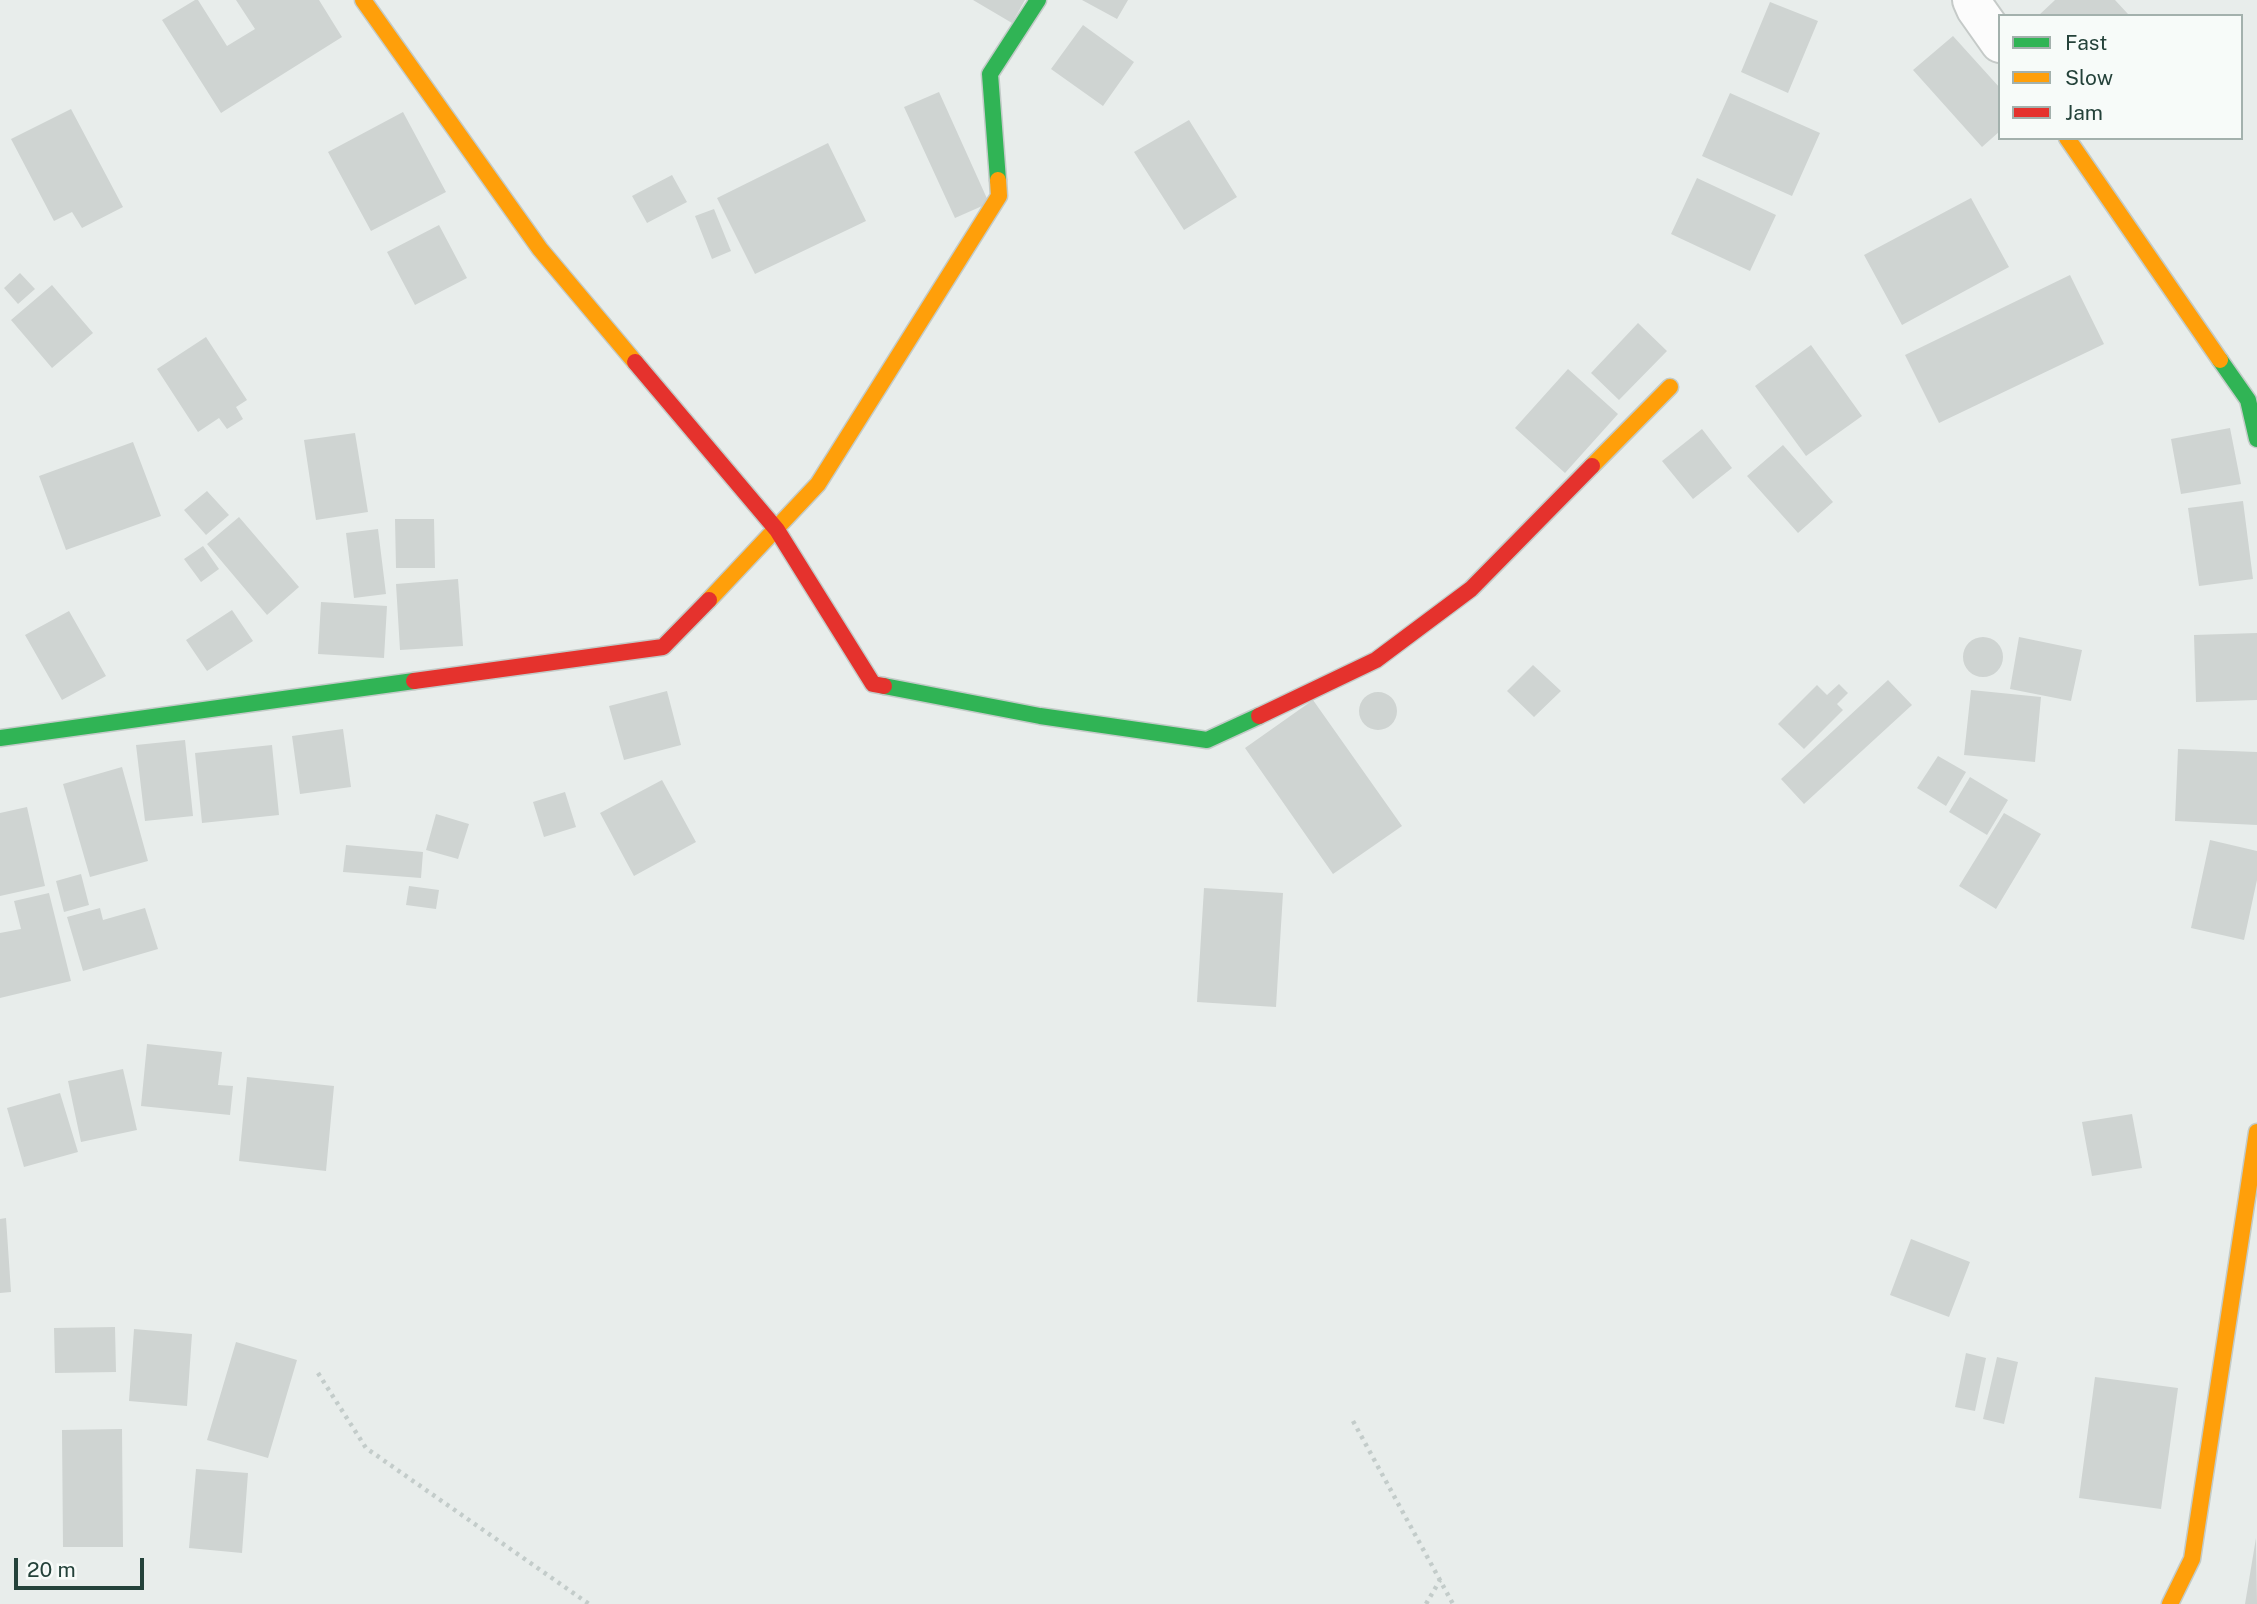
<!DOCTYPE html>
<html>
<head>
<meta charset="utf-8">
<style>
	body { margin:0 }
	#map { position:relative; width:2257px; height:1604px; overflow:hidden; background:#e8edeb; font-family:"Public Sans",sans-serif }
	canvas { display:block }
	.legend { position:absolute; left:1998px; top:14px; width:245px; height:126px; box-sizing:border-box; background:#f7fbf9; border:2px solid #a3b1ad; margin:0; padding:9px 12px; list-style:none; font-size:21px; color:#24423a }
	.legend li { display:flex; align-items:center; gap:14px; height:35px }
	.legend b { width:35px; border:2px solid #a3b1ad }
	.scale { position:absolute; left:14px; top:1558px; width:130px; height:32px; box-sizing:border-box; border:4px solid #24423a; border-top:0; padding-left:9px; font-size:21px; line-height:24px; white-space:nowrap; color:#24423a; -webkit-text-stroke:5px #f7fbf9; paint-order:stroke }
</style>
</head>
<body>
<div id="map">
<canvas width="2257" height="1604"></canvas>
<ul class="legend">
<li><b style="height:9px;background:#30b455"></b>Fast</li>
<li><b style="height:9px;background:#ff9f0a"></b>Slow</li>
<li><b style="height:9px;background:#e5322d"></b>Jam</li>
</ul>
<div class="scale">20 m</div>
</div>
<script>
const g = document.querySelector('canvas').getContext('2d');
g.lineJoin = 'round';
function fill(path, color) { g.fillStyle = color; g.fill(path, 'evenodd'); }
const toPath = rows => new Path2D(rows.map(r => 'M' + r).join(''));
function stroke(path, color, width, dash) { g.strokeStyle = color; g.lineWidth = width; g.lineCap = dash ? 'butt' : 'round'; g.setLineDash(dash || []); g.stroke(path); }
const building = toPath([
	[195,0,198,0,227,46,255,29,236,0,319,0,342,37,221,113,162,20],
	[973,0,1025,0,1012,23],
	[1082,0,1128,0,1117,19],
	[2055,0,2115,0,2128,14,2126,16,2038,16],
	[1770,2,1818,21,1788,93,1741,72],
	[1083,25,1134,62,1103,106,1051,69],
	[1953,36,2000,88,2000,131,1982,147,1913,70],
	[939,92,989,203,955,218,904,107],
	[1730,93,1820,133,1792,196,1702,156],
	[71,109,123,207,82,228,72,212,54,221,11,139],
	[403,112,446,192,371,231,328,152],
	[1189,120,1237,197,1184,230,1134,152],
	[828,143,866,221,755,274,717,198],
	[672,175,687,202,647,223,632,196],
	[1697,178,1776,215,1750,271,1671,234],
	[1971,198,2009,267,1902,325,1864,255],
	[714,209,731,251,712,259,695,216],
	[439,225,467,278,415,305,387,252],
	[20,273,35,289,18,304,4,288],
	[2070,275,2104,344,1939,423,1905,355],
	[52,285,93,333,52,368,11,320],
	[1638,323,1667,351,1619,400,1591,373],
	[206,337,247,400,236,407,243,419,227,429,219,418,198,432,157,369],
	[1811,345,1862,416,1806,456,1755,386],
	[1568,369,1618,414,1565,473,1515,428],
	[2230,428,2241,484,2181,494,2171,439],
	[1702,429,1732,468,1693,499,1662,461],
	[355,433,368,512,316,520,304,440],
	[133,442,161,516,66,550,39,476],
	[1783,445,1833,502,1798,533,1747,476],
	[207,491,229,515,206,535,184,510],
	[2243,501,2253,579,2199,586,2188,508],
	[239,517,299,587,267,615,207,544],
	[395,519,434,519,435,568,396,568],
	[378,529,386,594,354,598,346,533],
	[203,546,219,569,201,582,184,559],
	[458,579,463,646,400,650,396,584],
	[321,602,387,606,384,658,318,654],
	[232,610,253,641,207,671,186,640],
	[69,611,106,676,62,700,25,635],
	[2257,633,2257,700,2196,702,2194,635],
	'1963 657a20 20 0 1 1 40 0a20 20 0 1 1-40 0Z',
	[2019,637,2082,650,2071,701,2010,689],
	[1533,665,1561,691,1534,717,1507,691],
	[1888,680,1912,705,1804,804,1781,779],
	[1839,684,1848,693,1837,704,1843,710,1804,749,1778,724,1817,685,1827,695],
	[1971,690,2041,697,2035,762,1964,755],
	[667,691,681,745,624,760,609,706],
	'1359 711a19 19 0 1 1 38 0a19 19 0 1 1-38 0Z',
	[1313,700,1402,826,1333,874,1245,748],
	[343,729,351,787,300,794,292,736],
	[185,740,193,816,145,821,136,745],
	[272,745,279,815,202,823,195,753],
	[2178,749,2257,752,2257,825,2175,821],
	[1938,756,1966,772,1946,806,1917,788],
	[122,767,148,861,90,877,63,784],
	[1970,777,2008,800,1987,835,1949,812],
	[662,780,696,842,634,876,600,813],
	[565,792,576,827,544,837,533,802],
	[27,807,45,886,0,896,0,813],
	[2004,813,2041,834,1996,909,1959,886],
	[436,814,469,824,458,859,426,850],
	[2210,840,2257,851,2257,880,2244,940,2191,928],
	[346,845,423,852,421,878,343,872],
	[81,874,89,905,64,912,56,881],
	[409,886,439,890,436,909,406,905],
	[1204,888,1283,893,1276,1007,1197,1002],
	[49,893,71,981,0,998,0,933,21,929,14,901],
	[100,908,103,920,145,908,158,949,83,971,67,917],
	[147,1044,222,1052,218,1085,233,1086,230,1115,141,1106],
	[123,1069,137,1130,81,1142,68,1081],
	[247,1077,334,1086,326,1171,239,1161],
	[60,1093,78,1152,24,1167,7,1108],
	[2132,1114,2142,1168,2092,1176,2082,1122],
	[6,1218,11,1292,0,1293,0,1219],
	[1911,1239,1970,1262,1949,1317,1890,1295],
	[115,1327,116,1372,55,1373,54,1328],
	[134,1329,192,1334,187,1406,129,1401],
	[236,1342,297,1360,268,1458,207,1440],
	[1966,1353,1986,1358,1975,1411,1955,1407],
	[1997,1357,2018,1362,2004,1424,1983,1419],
	[2095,1377,2178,1388,2161,1509,2079,1498],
	[122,1429,123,1547,63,1547,62,1430],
	[196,1469,248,1473,242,1553,189,1548],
	[2256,1538,2257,1604,2245,1604]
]);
const path = toPath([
	[318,1373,366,1448,589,1604],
	[1353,1421,1453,1604],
	[1426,1604,1440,1580]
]);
const street = toPath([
	[1972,0,1976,9,2000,43]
]);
const fast = toPath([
	[998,180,990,74,1038,0],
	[2220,360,2248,400,2257,439],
	[884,686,1040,716,1207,740,1259,716],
	[0,738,414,681]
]);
const slow = toPath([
	[363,0,540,249,635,362],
	[2067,138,2220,360],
	[1592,466,1670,387],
	[709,600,818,484,999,196,998,180],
	[2170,1604,2192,1559,2257,1132]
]);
const jam = toPath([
	[635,362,777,530,873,684,884,686],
	[414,681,663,647,709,600],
	[1259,716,1376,660,1471,589,1592,466]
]);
fill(building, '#cfd4d2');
stroke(street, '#c5cac8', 42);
stroke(fast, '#c3cbc8', 19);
stroke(slow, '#c3cbc8', 19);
stroke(jam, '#c3cbc8', 19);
stroke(path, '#c3ccca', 4.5, [3.5, 5]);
stroke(street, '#fcfcfc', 38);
stroke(fast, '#30b455', 16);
stroke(slow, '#ff9f0a', 16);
stroke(jam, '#e5322d', 16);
</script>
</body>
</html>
